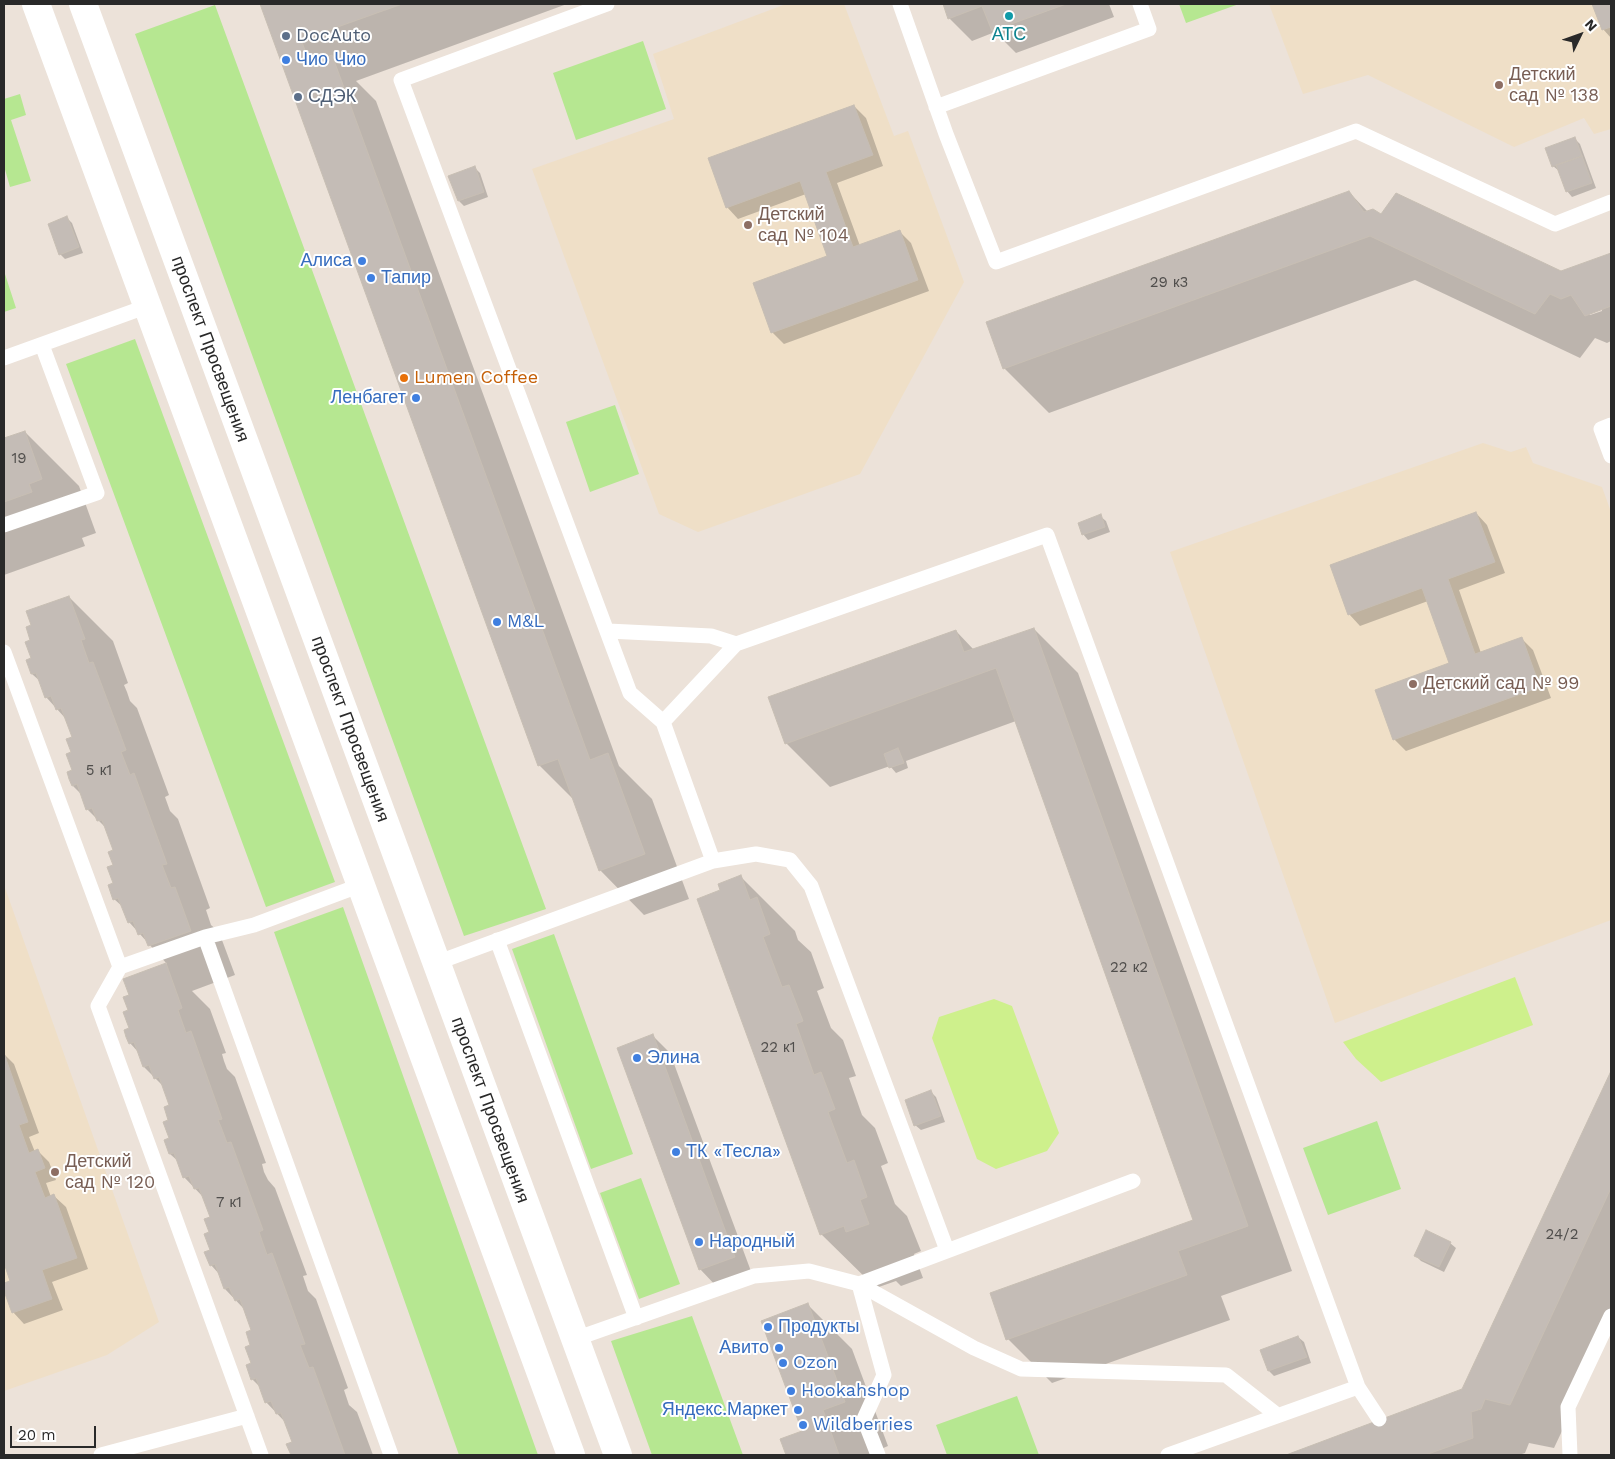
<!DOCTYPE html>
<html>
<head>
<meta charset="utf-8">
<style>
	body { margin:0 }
	#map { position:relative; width:1615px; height:1459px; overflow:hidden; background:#ece2d9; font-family:"Work Sans",sans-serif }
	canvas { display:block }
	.frame { position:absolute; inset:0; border:5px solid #292929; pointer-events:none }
	.north { position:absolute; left:1555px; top:10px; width:50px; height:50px; -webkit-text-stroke:4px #fff; paint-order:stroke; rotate:48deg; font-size:14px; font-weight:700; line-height:20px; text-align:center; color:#292929 }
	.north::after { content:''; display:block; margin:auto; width:18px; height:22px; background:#292929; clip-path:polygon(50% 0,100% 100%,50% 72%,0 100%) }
	.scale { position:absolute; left:10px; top:1426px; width:86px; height:22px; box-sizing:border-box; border:2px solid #292929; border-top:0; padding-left:6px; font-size:15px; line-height:18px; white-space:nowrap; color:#292929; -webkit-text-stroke:4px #fff; paint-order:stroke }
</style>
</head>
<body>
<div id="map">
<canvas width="1615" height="1459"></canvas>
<div class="frame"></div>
<div class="north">N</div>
<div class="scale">20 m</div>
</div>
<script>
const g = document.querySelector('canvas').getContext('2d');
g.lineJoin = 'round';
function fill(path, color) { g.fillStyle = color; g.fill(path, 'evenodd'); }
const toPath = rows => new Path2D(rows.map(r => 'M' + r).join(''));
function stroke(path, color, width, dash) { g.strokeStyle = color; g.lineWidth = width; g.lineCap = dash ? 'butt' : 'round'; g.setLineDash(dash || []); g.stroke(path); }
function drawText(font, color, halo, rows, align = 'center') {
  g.font = font + ' "Work Sans",sans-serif'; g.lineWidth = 4; g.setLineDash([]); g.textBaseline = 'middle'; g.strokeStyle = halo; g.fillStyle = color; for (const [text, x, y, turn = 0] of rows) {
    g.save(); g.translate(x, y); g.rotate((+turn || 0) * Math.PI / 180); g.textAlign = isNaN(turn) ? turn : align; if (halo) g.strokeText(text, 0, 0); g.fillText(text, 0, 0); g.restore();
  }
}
const education = toPath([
	[786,4,844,4,894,136,908,131,964,282,860,474,698,532,659,514,532,169,674,119,653,54],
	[1269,4,1611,4,1611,129,1594,134,1584,118,1514,147,1368,75,1303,94],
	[1483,443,1511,452,1526,447,1533,463,1602,487,1611,512,1611,920,1335,1023,1170,552],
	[4,885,159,1322,107,1355,4,1391]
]);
const green = toPath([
	[1179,4,1239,4,1186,23],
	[215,5,546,909,464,936,135,34],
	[643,41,666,109,576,140,553,73],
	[20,94,26,115,11,120,31,181,10,187,4,166,4,99],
	[4,271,16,308,4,312],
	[135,339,335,882,266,907,66,364],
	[615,405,639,474,590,492,566,422],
	[343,907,538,1455,459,1455,274,932],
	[554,934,633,1154,591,1169,512,949],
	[1377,1121,1401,1189,1328,1215,1303,1148],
	[641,1178,680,1284,639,1299,600,1193],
	[692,1316,743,1455,652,1455,611,1341],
	[1017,1396,1039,1455,947,1455,936,1425]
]);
const pitch = toPath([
	[1515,977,1533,1025,1381,1082,1356,1059,1343,1042],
	[994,999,1012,1006,1059,1133,1047,1151,996,1169,977,1159,932,1038,939,1017]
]);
const shadow = toPath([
	[261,4,567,4,356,81,376,101,619,766,652,799,689,899,644,915,600,870,574,800,539,765],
	[944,4,1109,4,1114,17,1016,53,995,32,972,41,949,18],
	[1594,4,1611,4,1611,38,1603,29],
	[854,106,866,118,883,166,837,183,860,246,899,231,911,243,929,291,784,344,772,332,828,257,806,194,738,219,727,207],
	[1575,139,1580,144,1596,188,1572,197,1567,191,1559,171,1553,166],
	[474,167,480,173,488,197,464,206,459,201],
	[1349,192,1368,212,1561,273,1611,254,1611,341,1607,343,1595,338,1580,358,1415,280,1049,413,1004,368],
	[1602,308,1602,311,1590,315,1588,313],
	[67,218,72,223,83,253,65,259,60,254],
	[25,432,79,486,96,533,82,538,85,546,4,575,4,440],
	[1476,513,1487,525,1505,573,1459,590,1481,653,1521,638,1533,650,1551,698,1406,751,1394,739,1450,664,1428,601,1360,626,1349,614],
	[1100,516,1106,521,1110,532,1088,540,1083,534],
	[69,597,113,641,128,683,124,685,127,692,130,701,137,708,169,795,165,797,170,811,178,819,210,908,206,910,211,925,219,932,235,975,192,991,210,1009,226,1053,222,1054,224,1061,227,1069,235,1077,266,1163,262,1164,264,1172,268,1180,275,1188,307,1275,303,1276,308,1291,316,1299,348,1388,344,1390,349,1405,357,1412,373,1455,292,1455,288,1445,293,1443,286,1423,266,1402,261,1388,252,1379,252,1331,244,1309,225,1289,220,1275,211,1265,211,1217,204,1198,184,1177,179,1162,170,1154,170,1106,164,1087,144,1067,139,1053,130,1043,130,995,124,979,167,964,129,922,124,908,114,899,115,851,107,829,87,809,82,795,73,786,73,738,66,719,46,697,41,682,32,674,32,641],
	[1034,629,1078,673,1292,1271,1221,1296,1230,1320,1052,1383,1008,1339,1195,1221,1016,721,906,761,908,768,896,773,890,766,830,787,786,743,956,631,974,650],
	[741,877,795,931,798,940,811,952,824,988,817,991,831,1028,843,1040,856,1076,849,1078,862,1115,875,1128,888,1163,881,1166,895,1204,907,1216,921,1251,914,1254,923,1278,901,1286,896,1281,876,1288,821,1234,722,891],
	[653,1036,670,1053,752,1274,717,1287,700,1269],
	[4,1054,14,1064,39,1133,29,1137,35,1152,38,1151,49,1162,56,1180,46,1183,51,1197,54,1196,66,1207,88,1269,52,1282,63,1310,24,1324,13,1312,4,1287,4,1285,12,1282,4,1259],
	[1611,1074,1611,1327,1554,1448,1529,1443,1525,1453,1519,1455,1287,1455,1463,1390],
	[931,1092,936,1097,945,1122,921,1130,915,1125],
	[1450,1243,1456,1248,1444,1272,1421,1261,1416,1256],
	[808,1305,852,1349,888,1446,867,1455,787,1455,782,1440,804,1432],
	[1298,1337,1304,1342,1311,1363,1274,1376,1269,1371,1262,1350]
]);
const building = toPath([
	[260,4,402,4,301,40,310,63,332,55,590,760,608,753,645,854,599,871,558,759,538,766,260,4],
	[943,4,1066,4,992,31,982,6,948,19,943,4],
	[1592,4,1611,4,1611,27,1602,30,1592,4],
	[854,105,873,155,826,172,853,247,900,230,918,280,771,333,753,283,827,256,800,181,726,208,708,158,854,105],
	[1575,137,1582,156,1552,167,1545,148,1575,137],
	[1582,156,1592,183,1566,192,1556,165,1582,156],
	[475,166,484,192,458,201,448,176,475,166],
	[1349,191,1364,212,1373,209,1381,214,1396,193,1561,271,1611,253,1611,306,1585,316,1571,295,1561,299,1550,294,1535,314,1370,236,1003,369,986,322,1349,191],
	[67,216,79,247,59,255,48,224,67,216],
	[25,431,42,479,29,484,32,492,4,502,4,438,25,431],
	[1476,512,1495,562,1448,579,1475,654,1522,637,1540,687,1393,740,1375,690,1449,663,1422,588,1348,615,1330,565,1476,512],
	[1101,514,1105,527,1082,535,1078,523,1101,514],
	[69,596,85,639,81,640,83,646,89,663,93,662,126,750,121,752,130,775,134,773,167,864,162,865,171,888,175,887,191,931,148,946,143,933,138,935,133,921,128,923,118,898,113,900,108,885,113,883,107,867,113,865,108,852,113,850,102,820,97,821,92,808,86,810,77,784,72,786,69,779,67,772,72,770,66,754,71,752,66,739,72,737,61,708,56,710,51,696,45,698,36,673,31,674,26,660,31,658,25,642,30,640,26,627,31,625,26,611,69,596],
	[1034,628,1248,1226,1178,1251,1187,1275,1006,1340,990,1293,1193,1220,996,668,785,744,768,697,956,630,964,652,1034,628],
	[898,748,904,763,889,768,884,754,898,748],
	[741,875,750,900,757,897,770,934,763,937,782,987,789,985,803,1021,796,1024,814,1075,821,1072,835,1109,828,1112,847,1163,854,1160,867,1197,860,1200,869,1224,846,1232,844,1226,820,1235,697,899,720,890,718,884,741,875],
	[166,963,182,1008,178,1010,180,1016,186,1033,191,1031,222,1119,218,1120,221,1127,227,1143,231,1142,263,1230,259,1232,267,1255,272,1253,305,1344,300,1345,309,1368,313,1367,345,1455,291,1455,286,1444,292,1442,281,1413,276,1414,271,1401,265,1403,256,1378,251,1380,246,1365,251,1363,245,1347,250,1345,246,1332,251,1330,240,1299,235,1301,229,1287,224,1289,215,1264,210,1266,204,1252,210,1250,204,1234,209,1232,204,1219,210,1217,199,1188,194,1189,189,1176,183,1178,174,1153,169,1154,164,1140,169,1138,163,1122,168,1120,164,1107,169,1105,159,1077,154,1079,149,1065,143,1067,134,1042,129,1044,126,1037,124,1030,129,1028,123,1012,128,1010,123,997,129,995,123,979,166,963],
	[653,1034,735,1257,699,1270,617,1048,653,1034],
	[4,1053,28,1122,19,1125,29,1153,38,1149,45,1168,35,1172,45,1198,54,1194,77,1258,42,1270,52,1299,12,1313,4,1291,4,1283,10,1281,4,1263,4,1053],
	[1611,1071,1611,1188,1510,1405,1485,1399,1481,1409,1471,1412,1473,1438,1425,1455,1286,1455,1462,1389,1611,1071],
	[931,1090,941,1116,914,1126,905,1100,931,1090],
	[1426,1230,1451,1242,1439,1267,1414,1256,1426,1230],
	[808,1303,845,1402,823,1410,839,1455,786,1455,780,1439,802,1431,761,1321,808,1303],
	[1298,1336,1307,1357,1268,1371,1260,1350,1298,1336]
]);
const service = toPath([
	[900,4,946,134,996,262,1356,131,1555,224,1611,202],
	[936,107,1149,29,1140,4],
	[4,358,148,306],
	[1611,425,1601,429,1611,456],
	[4,525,97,493,42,345],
	[608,631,711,636,736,644],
	[4,652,120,967],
	[663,722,736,644,1047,535,1358,1387,1168,1455],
	[713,861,756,854,790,860,811,886,947,1250],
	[205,937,391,1455],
	[497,940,636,1318],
	[436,963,713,861,663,722,630,693,401,80,607,4],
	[859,1284,974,1348,1021,1369,1226,1375,1277,1415],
	[859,1284,1133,1181],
	[575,1339,754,1276,809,1271,859,1284,884,1375,864,1419,878,1455],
	[1358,1387,1379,1419],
	[101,1455,247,1416],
	[261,1455,98,1006,120,967,205,937,254,925,361,885],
	[1570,1455,1568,1407,1611,1316]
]);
const secondary = toPath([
	[36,4,571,1455],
	[83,4,618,1455]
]);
const markers = [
	[1009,16,5,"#0f9aa8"],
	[286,36,5,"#5c6f8a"],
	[286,60,5,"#3f7fe0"],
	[1499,85,5,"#8d6e63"],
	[298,97,5,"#5c6f8a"],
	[748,225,5,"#8d6e63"],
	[362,261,5,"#3f7fe0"],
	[371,278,5,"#3f7fe0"],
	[404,378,5,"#e8710a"],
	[416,398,5,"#3f7fe0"],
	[497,622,5,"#3f7fe0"],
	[1413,684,5,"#8d6e63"],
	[637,1058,5,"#3f7fe0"],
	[676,1152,5,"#3f7fe0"],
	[55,1172,5,"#8d6e63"],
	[699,1242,5,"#3f7fe0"],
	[768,1327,5,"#3f7fe0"],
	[779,1348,5,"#3f7fe0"],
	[783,1363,5,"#3f7fe0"],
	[791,1391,5,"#3f7fe0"],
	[798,1410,5,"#3f7fe0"],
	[803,1425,5,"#3f7fe0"]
];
const numberNames = [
	["29 к3",1169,283],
	["19",19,459],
	["5 к1",99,771],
	["22 к2",1129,968],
	["22 к1",778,1048],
	["7 к1",229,1203],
	["24/2",1562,1235]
];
const cultureNames = [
	["АТС",1009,35]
];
const serviceNames = [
	["DocAuto",296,36],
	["СДЭК",308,97]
];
const shopNames = [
	["Чио Чио",296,60],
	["Алиса",352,261,"right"],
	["Тапир",381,278],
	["Ленбагет",406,398,"right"],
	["M&L",507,622],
	["Элина",647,1058],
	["ТК «Тесла»",686,1152],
	["Народный",709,1242],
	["Продукты",778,1327],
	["Авито",769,1348,"right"],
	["Ozon",793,1363],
	["Hookahshop",801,1391],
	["Яндекс.Маркет",788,1410,"right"],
	["Wildberries",813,1425]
];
const educationNames = [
	["Детский",1509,75],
	["сад № 138",1509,96],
	["Детский",758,215],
	["сад № 104",758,236],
	["Детский сад № 99",1423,684],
	["Детский",65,1162],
	["сад № 120",65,1183]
];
const streetNames = [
	["проспект Просвещения",210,349,70],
	["проспект Просвещения",350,729,70],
	["проспект Просвещения",490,1110,70]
];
const foodNames = [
	["Lumen Coffee",414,378]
];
fill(education, '#efdfc7');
fill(green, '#b6e791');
fill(pitch, '#cef08c');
fill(shadow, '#0003');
fill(building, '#c4bcb6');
stroke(building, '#c7beb3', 1);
stroke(service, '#fff', 15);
stroke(secondary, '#fff', 28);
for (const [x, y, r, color] of markers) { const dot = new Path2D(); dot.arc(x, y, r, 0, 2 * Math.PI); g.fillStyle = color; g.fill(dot); stroke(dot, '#fff', 2); }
drawText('15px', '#504e4c', null, numberNames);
drawText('18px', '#0d838f', '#fff', cultureNames);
drawText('18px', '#4e5e75', '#fff', serviceNames, 'left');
drawText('18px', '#366cbe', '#fff', shopNames, 'left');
drawText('18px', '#785e54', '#fff', educationNames, 'left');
drawText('18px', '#292929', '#fff', streetNames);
drawText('18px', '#c56008', '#fff', foodNames, 'left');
</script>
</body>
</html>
